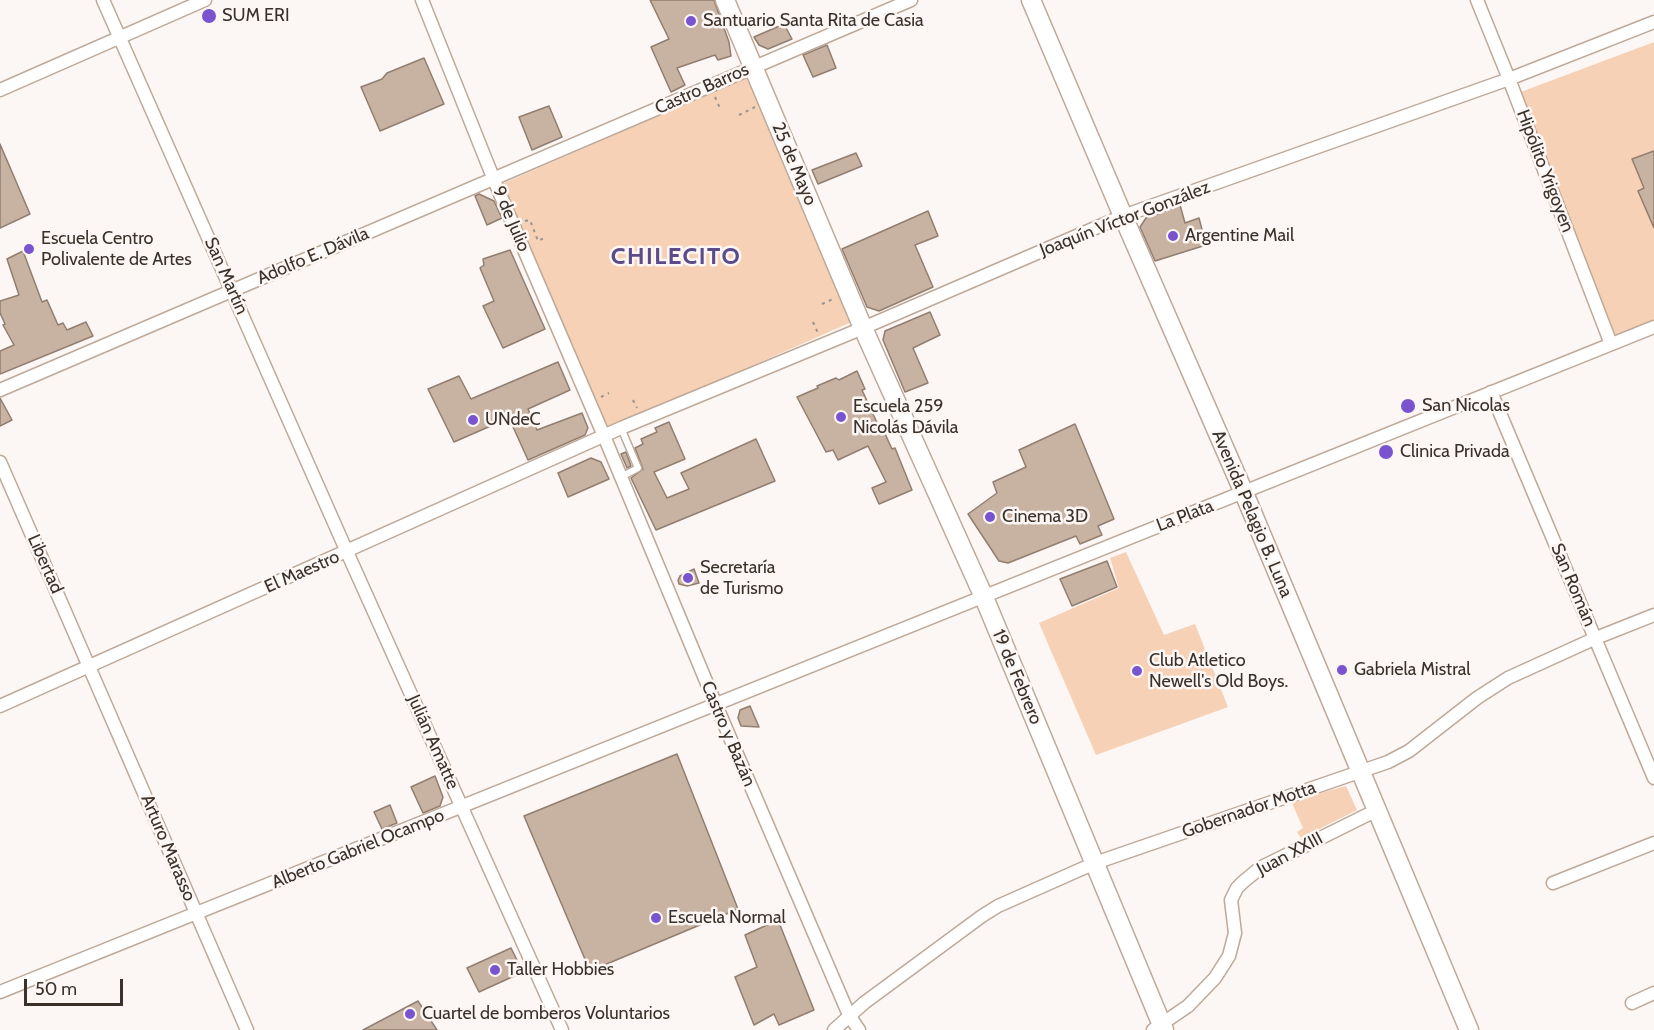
<!DOCTYPE html>
<html>
<head>
<meta charset="utf-8">
<style>
	body { margin:0 }
	#map { position:relative; width:1654px; height:1030px; overflow:hidden; background:#fcf7f4; font-family:Cabin,sans-serif }
	canvas { display:block }
	.scale { position:absolute; left:24px; top:979px; width:99px; height:27px; box-sizing:border-box; border:3px solid #3a312b; border-top:0; padding-left:8px; font-size:18px; line-height:21px; white-space:nowrap; color:#3a312b; -webkit-text-stroke:4px #fcf7f4; paint-order:stroke }
</style>
</head>
<body>
<div id="map">
<canvas width="1654" height="1030"></canvas>
<div class="scale">50 m</div>
</div>
<script>
const g = document.querySelector('canvas').getContext('2d');
g.lineJoin = 'round';
function fill(path, color) { g.fillStyle = color; g.fill(path, 'evenodd'); }
const toPath = rows => new Path2D(rows.map(r => 'M' + r).join(''));
function stroke(path, color, width, dash) { g.strokeStyle = color; g.lineWidth = width; g.lineCap = dash ? 'butt' : 'round'; g.setLineDash(dash || []); g.stroke(path); }
function drawText(font, color, halo, rows, align = 'center') {
  g.font = font + ' Cabin,sans-serif'; g.lineWidth = 5; g.setLineDash([]); g.textBaseline = 'middle'; g.strokeStyle = halo; g.fillStyle = color; for (const [text, x, y, turn = 0] of rows) {
    g.save(); g.translate(x, y); g.rotate((+turn || 0) * Math.PI / 180); g.textAlign = isNaN(turn) ? turn : align; if (halo) g.strokeText(text, 0, 0); g.fillText(text, 0, 0); g.restore();
  }
}
const green = toPath([
	[1654,42,1654,320,1614,335,1518,93],
	[748,77,854,321,608,429,502,184],
	[1126,552,1164,635,1195,624,1228,707,1096,755,1039,623,1119,588,1110,558],
	[1346,786,1357,810,1301,838,1297,832,1303,828,1291,801]
]);
const building = toPath([
	[650,0,714,0,729,42,731,56,718,60,715,55,677,68,685,85,671,92,651,47,669,39,650,0],
	[784,24,792,39,768,49,759,45,754,37,784,24],
	[827,45,836,68,813,77,803,55,827,45],
	[424,58,444,104,380,131,361,87,382,79,387,73,424,58],
	[549,106,562,137,532,150,519,117,549,106],
	[0,144,30,214,0,228,0,144],
	[1654,151,1654,228,1638,191,1644,188,1632,159,1654,151],
	[856,153,862,166,818,184,812,170,856,153],
	[479,194,494,201,502,218,487,225,475,196,479,194],
	[1180,205,1185,223,1199,218,1206,245,1155,261,1140,227,1146,218,1180,205],
	[928,211,938,236,915,245,933,287,879,311,867,307,842,249,928,211],
	[510,250,545,329,503,348,483,306,494,301,480,268,484,265,483,259,510,250],
	[23,251,42,302,47,300,58,325,63,323,67,330,86,322,93,336,0,374,0,351,14,345,3,325,5,324,0,313,0,301,19,295,7,259,23,251],
	[930,312,940,335,913,348,928,383,905,392,883,340,885,331,930,312],
	[558,362,570,390,528,409,537,430,582,413,588,428,585,435,528,460,509,418,454,442,428,389,459,376,471,399,558,362],
	[857,371,865,389,862,390,879,427,882,427,892,449,895,448,912,490,879,504,872,488,886,482,868,446,838,460,833,450,826,452,797,397,818,388,817,386,836,378,839,380,857,371],
	[0,398,12,420,0,426,0,398],
	[669,422,685,459,654,472,667,498,689,489,681,473,756,439,775,481,656,530,631,478,643,469,635,448,643,444,641,439,657,432,655,428,669,422],
	[1075,424,1114,519,1098,526,1102,535,1080,544,1076,536,1008,563,999,561,968,514,997,493,993,482,1026,467,1019,450,1075,424],
	[626,452,631,466,627,468,621,454,626,452],
	[591,458,601,462,609,479,568,497,558,473,591,458],
	[1107,561,1117,587,1072,606,1060,579,1107,561],
	[694,569,699,583,687,586,679,584,678,580,680,576,694,569],
	[750,706,759,727,741,726,738,718,740,710,750,706],
	[677,754,738,909,590,971,524,816,677,754],
	[435,776,443,797,440,806,423,813,411,787,435,776],
	[390,805,397,823,382,829,374,812,390,805],
	[778,920,814,1010,779,1025,774,1014,754,1025,735,977,757,967,745,935,778,920],
	[511,948,523,972,479,992,467,968,511,948],
	[418,1001,437,1030,363,1030,418,1001]
]);
const path = toPath([
	[715,97,720,108],
	[739,115,755,107],
	[525,221,530,220,538,241,544,238],
	[822,304,833,299],
	[813,322,818,333],
	[601,397,609,393],
	[633,400,637,408]
]);
const service = toPath([
	[621,428,638,468,621,477]
]);
const minor = toPath([
	[103,0,347,552,562,1030],
	[422,0,494,180,604,436,716,705,849,1015,859,1030],
	[1477,0,1509,79,1611,344],
	[0,90,205,0],
	[0,390,911,0],
	[1491,392,1654,778],
	[0,462,247,1030],
	[0,706,621,428,863,328,1123,216,1509,79,1654,22],
	[1553,883,1654,843],
	[0,992,1654,327],
	[1632,1003,1654,993],
	[834,1030,864,1003,982,916,998,906,1095,863,1388,762,1409,751,1477,698,1508,678,1596,638,1654,615],
	[1153,1030,1188,1006,1215,978,1229,956,1235,933,1231,900,1237,888,1243,882,1260,868,1377,810]
]);
const secondary = toPath([
	[725,0,863,328,983,595,1164,1030],
	[1031,0,1123,216,1244,493,1469,1030]
]);
const markers = [
	[209,16,8,"#7954ce"],
	[691,21,6,"#7954ce"],
	[1173,236,6,"#7954ce"],
	[29,249,6,"#7954ce"],
	[1408,406,8,"#7954ce"],
	[841,417,6,"#7954ce"],
	[473,420,6,"#7954ce"],
	[1386,452,8,"#7954ce"],
	[990,517,6,"#7954ce"],
	[688,578,6,"#7954ce"],
	[1342,670,6,"#7954ce"],
	[1137,671,6,"#7954ce"],
	[656,918,6,"#7954ce"],
	[495,970,6,"#7954ce"],
	[410,1014,6,"#7954ce"]
];
const poiNames = [
	["SUM ERI",222,16],
	["Santuario Santa Rita de Casia",703,21],
	["Argentine Mail",1185,236],
	["Escuela Centro",41,239],
	["Polivalente de Artes",41,260],
	["San Nicolas",1422,406],
	["Escuela 259",853,407],
	["Nicolás Dávila",853,428],
	["UNdeC",485,420],
	["Clinica Privada",1400,452],
	["Cinema 3D",1002,517],
	["Secretaría",700,568],
	["de Turismo",700,589],
	["Club Atletico",1149,661],
	["Newell's Old Boys.",1149,682],
	["Gabriela Mistral",1354,670],
	["Escuela Normal",668,918],
	["Taller Hobbies",507,970],
	["Cuartel de bomberos Voluntarios",422,1014]
];
const streetNames = [
	["Castro Barros",702,89,-24],
	["25 de Mayo",794,164,67],
	["Hipólito Yrigoyen",1545,171,69],
	["9 de Julio",511,219,67],
	["Joaquín Víctor González",1125,219,-21],
	["Adolfo E. Dávila",313,256,-23],
	["San Martín",226,276,66],
	["Avenida Pelagio B. Luna",1252,514,67],
	["La Plata",1185,516,-21],
	["Libertad",45,564,66],
	["El Maestro",302,572,-24],
	["San Román",1573,585,67],
	["19 de Febrero",1017,677,67],
	["Castro y Bazán",728,734,67],
	["Julián Amatte",433,742,66],
	["Gobernador Motta",1249,810,-19],
	["Arturo Marasso",168,848,67],
	["Alberto Gabriel Ocampo",358,849,-22],
	["Juan XXIII",1290,854,-28]
];
const districtNames = [
	["CHILECITO",676,257]
];
fill(green, '#f6d1b5');
fill(building, '#c8b3a3');
stroke(building, '#927e6f', 1.5);
stroke(service, '#bea999', 9);
stroke(minor, '#bea999', 15);
stroke(secondary, '#bea999', 21);
stroke(path, '#9b948f', 2, [3, 4.5]);
stroke(service, '#fff', 6);
stroke(minor, '#fff', 12);
stroke(secondary, '#fff', 18);
for (const [x, y, r, color] of markers) { const dot = new Path2D(); dot.arc(x, y, r, 0, 2 * Math.PI); g.fillStyle = color; g.fill(dot); stroke(dot, '#fcf7f4', 2); }
drawText('18px', '#3a312b', '#fcf7f4', poiNames, 'left');
drawText('18px', '#3a312b', '#fcf7f4', streetNames);
g.letterSpacing = '1.5px';
drawText('bold 24px', '#5b4b89', '#fcf7f4', districtNames);
g.letterSpacing = '0px';
</script>
</body>
</html>
